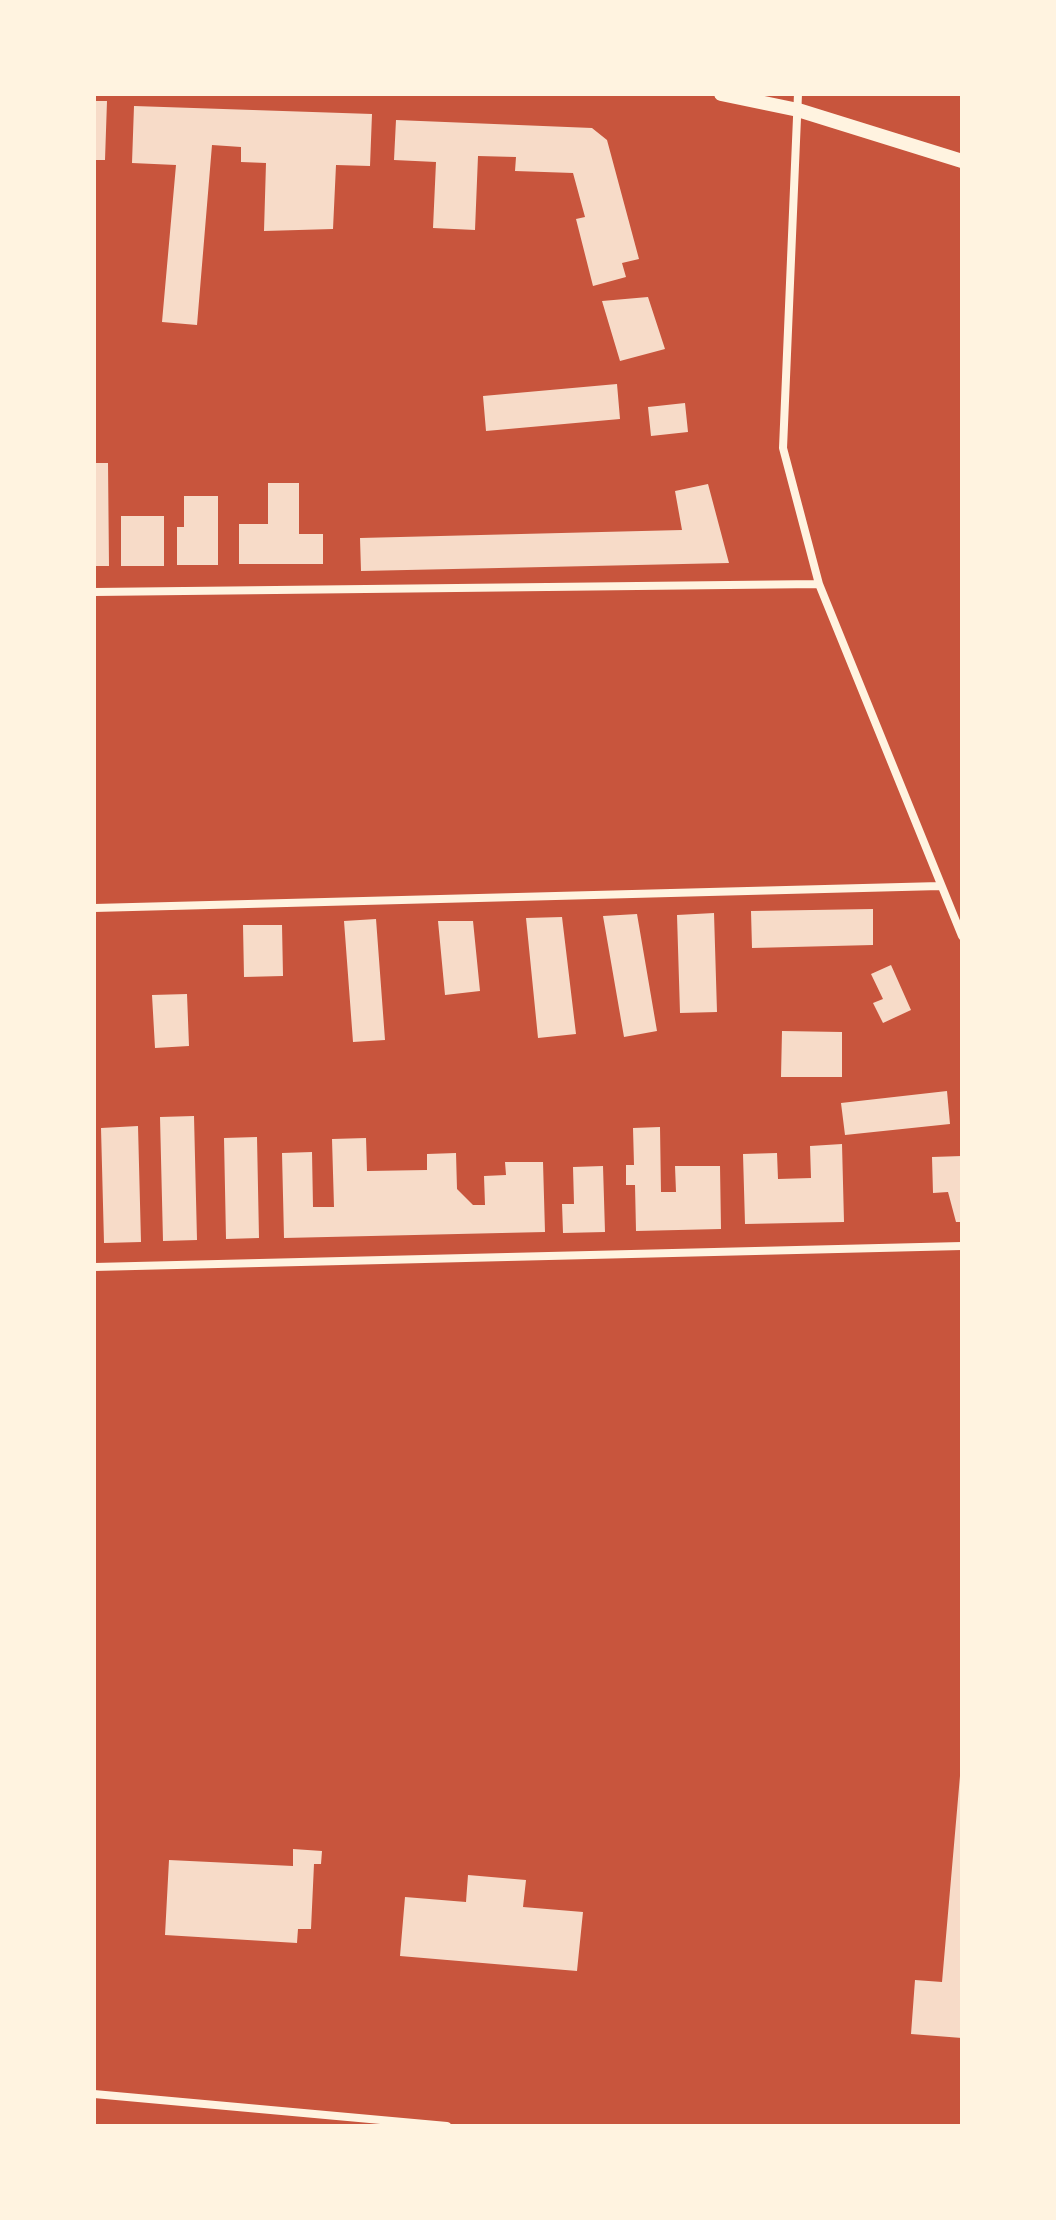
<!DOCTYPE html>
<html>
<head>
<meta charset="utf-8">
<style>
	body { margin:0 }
	#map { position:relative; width:1056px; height:2220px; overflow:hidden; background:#c8553d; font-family:Cabin,sans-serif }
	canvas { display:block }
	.frame { position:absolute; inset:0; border:96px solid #fff3e0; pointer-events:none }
</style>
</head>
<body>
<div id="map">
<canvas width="1056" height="2220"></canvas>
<div class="frame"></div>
</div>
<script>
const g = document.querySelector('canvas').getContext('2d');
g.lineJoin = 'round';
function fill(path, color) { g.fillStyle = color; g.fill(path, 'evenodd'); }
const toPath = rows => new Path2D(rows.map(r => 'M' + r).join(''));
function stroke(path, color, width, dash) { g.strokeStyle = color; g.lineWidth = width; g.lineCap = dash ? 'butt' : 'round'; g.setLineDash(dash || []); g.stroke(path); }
const building = toPath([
	[94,101,107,101,105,160,94,160],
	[134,106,372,114,370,166,336,165,333,229,264,231,266,163,241,162,241,147,212,145,197,325,162,322,176,165,132,163],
	[396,120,592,128,607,140,639,259,622,263,626,277,593,286,576,219,585,217,573,173,515,171,516,157,478,156,475,230,433,228,436,162,394,160],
	[648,297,665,349,620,361,602,301],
	[617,384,620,419,486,431,483,396],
	[685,403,688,432,651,436,648,407],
	[94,463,108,463,109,566,94,566],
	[268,483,299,483,299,534,323,534,323,564,239,564,239,524,268,524],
	[708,484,729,563,361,571,360,538,682,530,675,491],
	[184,496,218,496,218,565,177,565,177,527,184,527],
	[121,516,164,516,164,566,121,566],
	[873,909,873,945,752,948,751,911],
	[714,913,717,1012,680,1013,677,915],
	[637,914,657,1031,624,1037,603,916],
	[562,917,576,1034,538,1038,526,918],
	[376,919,385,1040,353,1042,344,921],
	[438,921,473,921,480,991,445,995],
	[243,925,282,925,283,976,244,977],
	[891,965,911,1010,883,1023,873,1003,883,999,871,974],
	[187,994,189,1046,155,1048,152,995],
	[782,1031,842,1032,842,1077,781,1077],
	[947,1091,950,1124,845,1135,841,1103],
	[194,1116,197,1240,163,1241,160,1117],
	[138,1126,141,1242,104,1243,101,1128],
	[660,1127,661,1192,676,1192,675,1166,720,1166,721,1229,636,1231,635,1185,626,1185,626,1165,634,1165,633,1128],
	[257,1137,259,1238,226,1239,224,1138],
	[366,1138,367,1171,427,1170,427,1154,456,1153,457,1189,473,1205,485,1205,484,1176,506,1175,505,1162,543,1162,545,1232,284,1238,282,1153,312,1152,313,1207,334,1207,332,1139],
	[842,1144,844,1222,745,1224,743,1154,777,1153,778,1179,811,1178,810,1146],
	[962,1156,962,1222,956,1222,948,1192,933,1193,932,1157],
	[603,1166,605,1232,563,1233,562,1204,574,1204,573,1167],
	[960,1776,962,2038,911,2034,915,1980,942,1982],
	[293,1849,322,1851,321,1864,314,1864,311,1929,298,1929,297,1943,165,1935,169,1860,293,1866],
	[468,1875,526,1880,523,1907,583,1912,577,1971,400,1956,405,1897,466,1902]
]);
const minor = toPath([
	[798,94,783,448,819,584,962,936],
	[94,592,819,584],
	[94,908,940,886],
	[94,1267,962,1246],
	[94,2094,447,2126]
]);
const tertiary = toPath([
	[721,94,798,110,962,161]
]);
fill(building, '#f7dbc8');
stroke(minor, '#fff3e0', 8);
stroke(tertiary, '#fff3e0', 14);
</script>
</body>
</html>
